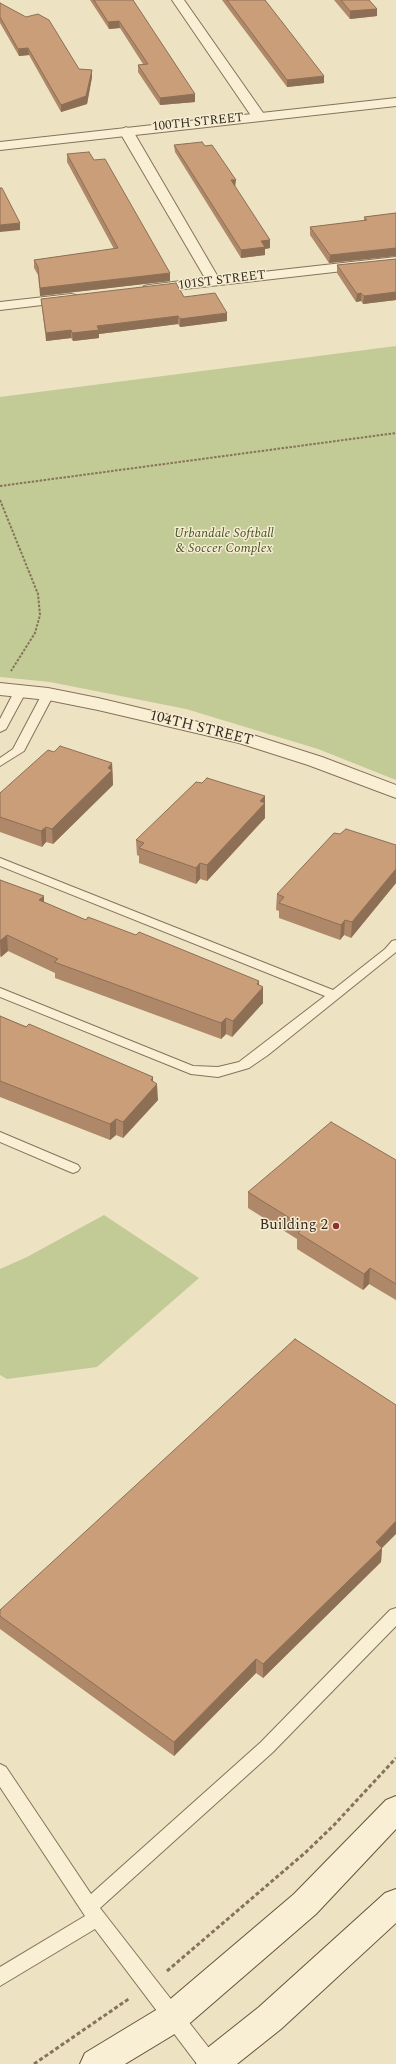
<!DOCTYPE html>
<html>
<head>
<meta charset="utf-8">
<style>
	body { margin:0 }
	canvas { display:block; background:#ede2c2 }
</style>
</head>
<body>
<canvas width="396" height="2064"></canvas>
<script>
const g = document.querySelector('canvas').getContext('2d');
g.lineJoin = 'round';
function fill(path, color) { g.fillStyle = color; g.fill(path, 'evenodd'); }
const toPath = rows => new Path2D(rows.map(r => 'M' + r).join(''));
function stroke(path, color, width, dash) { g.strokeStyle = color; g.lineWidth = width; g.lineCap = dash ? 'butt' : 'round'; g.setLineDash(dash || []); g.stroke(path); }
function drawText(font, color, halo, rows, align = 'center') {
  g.font = font + ' Spectral,serif'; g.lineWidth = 3; g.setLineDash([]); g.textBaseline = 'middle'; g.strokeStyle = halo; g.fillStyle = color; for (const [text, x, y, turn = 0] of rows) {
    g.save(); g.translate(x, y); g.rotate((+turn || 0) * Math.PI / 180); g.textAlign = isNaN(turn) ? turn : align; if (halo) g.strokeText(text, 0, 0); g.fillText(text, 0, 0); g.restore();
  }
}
const green = toPath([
	[396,346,396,780,318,749,186,709,50,682,0,677,0,397],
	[104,1215,199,1278,97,1367,7,1379,0,1375,0,1269,27,1257]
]);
const pathFar1 = toPath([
	[0,486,396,433],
	[0,500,38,594,40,615,35,633,11,671]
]);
const path = toPath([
	[167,1971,306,1852,334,1825,396,1758],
	[34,2064,130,1998]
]);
const service = toPath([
	[21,687,27,690,6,729,0,732,0,719,15,690,21,687],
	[48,691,54,694,24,751,0,766,0,758,13,749,42,694,48,691],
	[0,858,333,990,385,949,392,941,396,940,396,952,268,1055,249,1068,218,1077,191,1074,0,997,0,988,193,1066,218,1067,239,1062,325,996,0,866,0,858],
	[0,1132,78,1165,80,1168,78,1171,73,1173,68,1171,0,1142,0,1132],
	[396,1608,396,1626,273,1752,100,1908,216,2057,218,2064,197,2064,95,1929,0,1986,0,1967,85,1916,0,1787,0,1764,6,1767,91,1894,261,1742,390,1610,396,1608]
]);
const minor = toPath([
	[172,0,184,0,266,117,264,120,254,120,172,0],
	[126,127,133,131,218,277,396,257,396,265,149,293,144,292,142,289,144,286,149,285,205,278,119,131,126,127],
	[71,294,76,295,78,298,76,301,0,310,0,302,71,294]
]);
const tertiary = toPath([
	[396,98,396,106,0,150,0,142,396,98],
	[0,683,48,688,98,698,253,735,322,757,396,785,396,798,308,765,239,743,98,710,48,700,0,695,0,683]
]);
const secondary = toPath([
	[396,1796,396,1829,316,1914,183,2029,125,2064,80,2064,85,2053,161,2007,294,1894,386,1800,396,1796],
	[396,1889,396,1923,281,2029,237,2064,196,2064,201,2053,259,2007,385,1893,396,1889]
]);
const wall = toPath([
	[90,0,133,0,195,102,160,105,138,72,138,65,143,64,120,28,109,29],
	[222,0,265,0,324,83,287,87],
	[334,0,369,0,377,9,377,16,350,19],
	[0,3,79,69,92,70,92,77,87,104,61,112,29,55,19,56,0,23],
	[174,145,235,188,270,240,270,248,265,249,265,255,241,258,175,152],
	[67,154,94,160,170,281,40,296,38,275,34,268,34,260,114,249,67,162],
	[396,213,396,256,329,263,310,235,310,227,364,221,364,217],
	[396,259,396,300,363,304,361,301,356,302,337,273,337,265],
	[184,297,227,321,180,327,178,324,99,334,99,338,73,341,71,338,46,341,41,299],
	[112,763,113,785,53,844,46,842,42,847,0,832,0,793],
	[265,796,265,818,207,881,200,879,196,884,139,863,139,856,137,855,136,840],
	[396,845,396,883,351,938,344,935,340,940,279,918,279,911,276,910,277,894],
	[0,880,44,896,44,902,86,920,259,985,263,1003,232,1037,226,1034,221,1039,55,978,55,973,8,951,1,957,0,956],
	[0,1016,153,1077,153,1081,158,1100,123,1138,116,1135,110,1140,0,1097],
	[396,1160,396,1300,369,1284,363,1290,297,1249,297,1239,248,1208,248,1192],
	[382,1548,381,1562,263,1678,256,1673,174,1756,0,1629,0,1610]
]);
const shadedWall = toPath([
	[377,9,377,16,350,19,350,11],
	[119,21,120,28,109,29,108,22],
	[28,48,29,55,19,56,18,49],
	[92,70,92,77,87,104,61,112,61,105],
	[324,76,324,83,287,87,287,80],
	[195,94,195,102,160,105,160,98],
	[231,180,236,180,235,188],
	[20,223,20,230,0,232,0,225],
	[270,240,270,248,265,249,265,255,241,258,241,250,261,241],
	[396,248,396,256,329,263,330,255],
	[170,273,170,281,40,296,40,288],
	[396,292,396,300,363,304,364,296],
	[361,293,361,301,356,302,357,294],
	[227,313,227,321,180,327,180,319],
	[178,316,178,324,99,334,99,338,73,341,72,333,97,326],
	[71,330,71,338,46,341,46,333],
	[112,763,113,785,53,844,52,829],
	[265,796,265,804,265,803,265,818,207,881,207,865],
	[46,827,46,842,42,847,41,831],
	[200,863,200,879,196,884,196,868],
	[396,869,396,883,351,938,352,922],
	[44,896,44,911,39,900],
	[345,920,344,935,340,940,341,925],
	[7,935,8,951,1,957,0,941],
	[259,981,259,992,263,987,263,1003,232,1037,233,1021],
	[226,1018,226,1034,221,1039,221,1023],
	[153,1077,153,1088,157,1084,158,1100,123,1138,123,1122],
	[116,1119,116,1135,110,1140,110,1124],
	[370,1268,369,1284,363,1290,364,1274],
	[396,1521,396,1534,382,1548,381,1562,263,1678,263,1664,376,1542],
	[256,1659,256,1673,174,1756,174,1742]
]);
const building = toPath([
	[94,0,133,0,195,94,160,98,138,65,148,64,119,21,108,22,94,0],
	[227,0,265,0,324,76,287,80,227,0],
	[341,0,369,0,377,9,350,11,341,0],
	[0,3,26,17,38,14,49,20,79,69,92,70,86,96,61,105,28,48,18,49,0,17,0,3],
	[202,142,205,146,212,145,236,180,231,180,270,240,261,241,265,247,241,250,174,145,202,142],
	[89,152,94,160,105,159,170,273,40,288,38,267,34,260,118,248,67,154,89,152],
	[0,188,2,188,20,223,0,225,0,188],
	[396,213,396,248,330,255,310,227,367,220,364,217,396,213],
	[396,259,396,292,364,296,361,293,357,294,337,265,396,259],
	[176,283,184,297,215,293,227,313,180,319,178,316,97,326,99,330,72,333,71,330,46,333,41,299,176,283],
	[60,746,112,763,108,768,112,770,52,829,46,827,41,831,0,817,0,793,48,750,54,752,60,746],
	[207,778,265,796,260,801,265,803,207,865,200,863,196,868,139,848,144,843,136,840,196,782,202,783,207,778],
	[346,829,396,845,396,869,352,922,345,920,341,925,279,903,284,897,277,894,334,833,340,834,346,829],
	[0,880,44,896,39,900,86,920,88,917,136,935,139,932,259,981,257,984,263,987,233,1021,226,1018,221,1023,54,962,58,959,7,935,0,941,0,880],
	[0,1016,26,1027,29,1024,153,1077,151,1080,157,1084,123,1122,116,1119,110,1124,0,1081,0,1016],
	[331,1122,396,1160,396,1284,370,1268,364,1274,298,1233,304,1227,248,1192,331,1122],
	[295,1339,396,1405,396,1521,376,1542,382,1548,263,1664,256,1659,174,1742,0,1616,0,1610,295,1339]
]);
const markers = [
	[336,1226,4,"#942f2b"]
];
const farStreetnames = [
	["100TH STREET",198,123,-6],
	["101ST STREET",222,281,-7]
];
const farParknames = [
	["Urbandale Softball",224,534],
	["& Soccer Complex",224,549]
];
const streetNames = [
	["104TH STREET",201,729,14]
];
const poiNames = [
	["Building 2",328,1226]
];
fill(green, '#c2cb96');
stroke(service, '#86735a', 2);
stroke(minor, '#86735a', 2);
stroke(tertiary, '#86735a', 2);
stroke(secondary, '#68543d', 2);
stroke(pathFar1, '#86735a', 2, [2.5, 1.5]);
stroke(path, '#86735a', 3, [4, 2.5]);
fill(service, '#f8efd5');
fill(minor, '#f8efd5');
fill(tertiary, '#f8efd5');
fill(secondary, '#f8efd5');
fill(wall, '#ae8868');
fill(shadedWall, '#8d6f55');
fill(building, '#ca9e79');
stroke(building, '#8d6f55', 1);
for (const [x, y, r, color] of markers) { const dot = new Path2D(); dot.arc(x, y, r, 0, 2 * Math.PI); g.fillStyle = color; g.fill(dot); stroke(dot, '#f5ecd2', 1.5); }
drawText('13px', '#362b1e', '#f5ecd2', farStreetnames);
drawText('italic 13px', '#455325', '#f5ecd2', farParknames);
drawText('15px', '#362b1e', '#f5ecd2', streetNames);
drawText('15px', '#362b1e', '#f5ecd2', poiNames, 'right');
</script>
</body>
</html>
